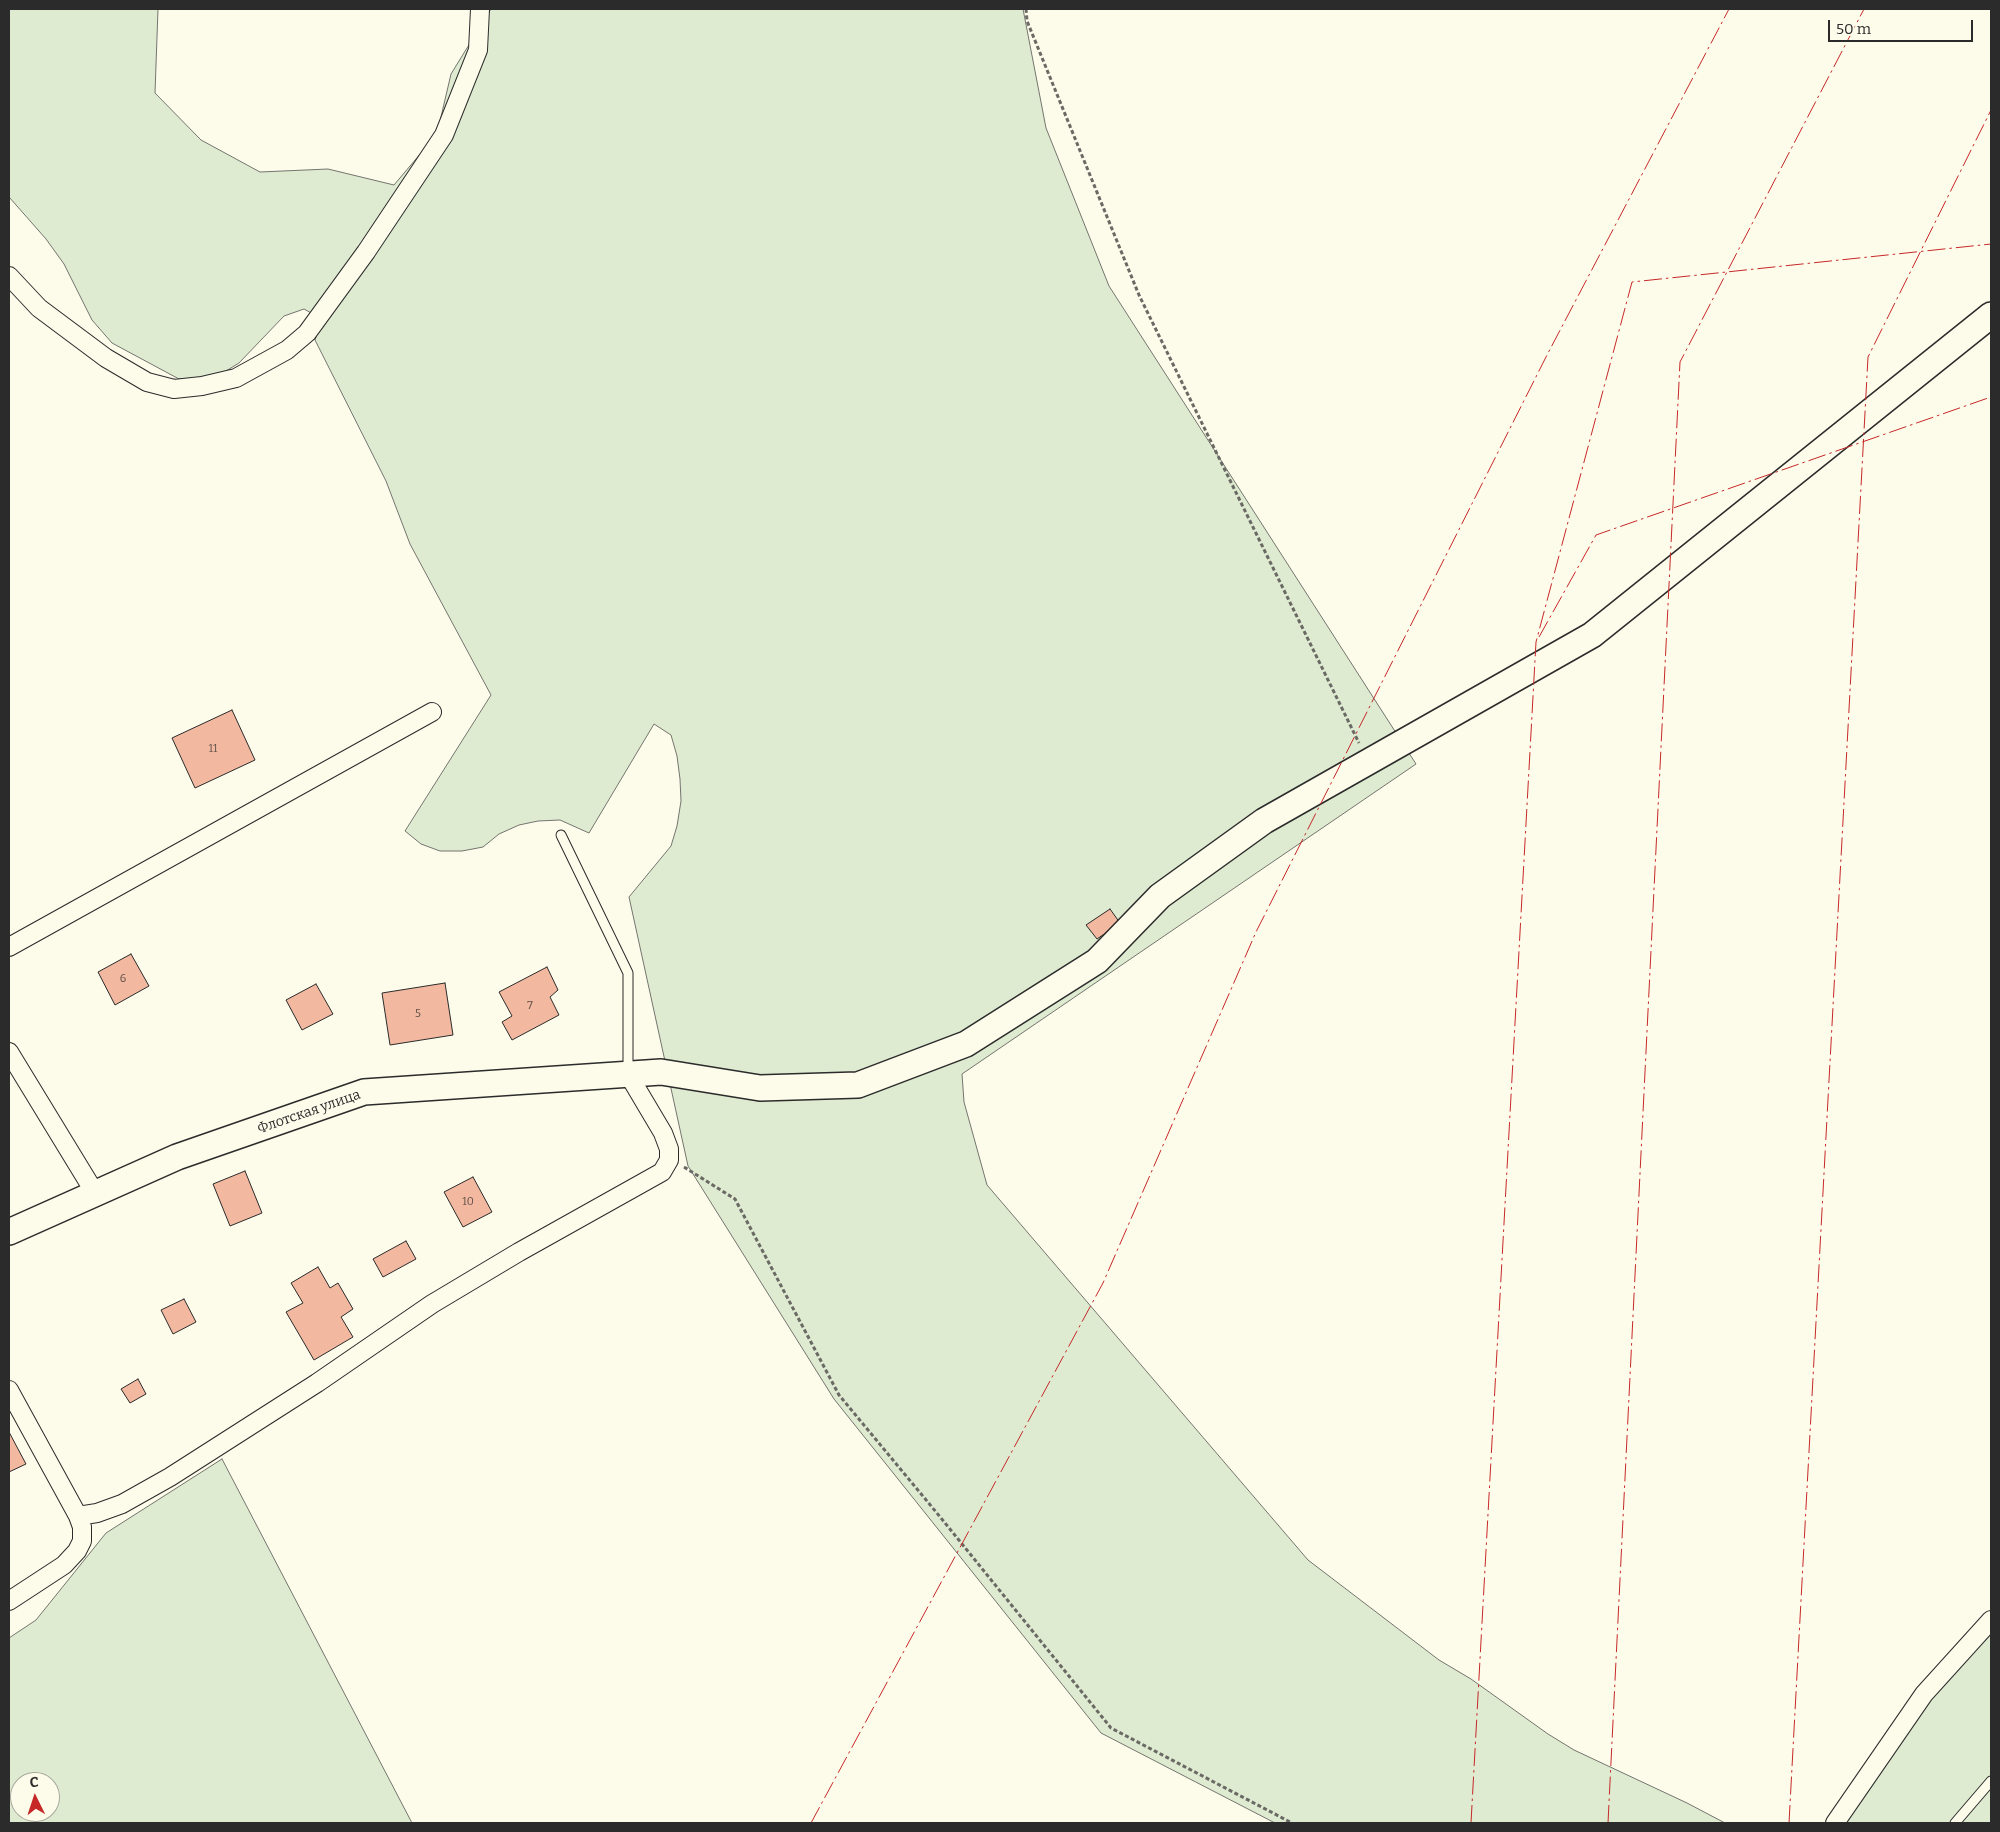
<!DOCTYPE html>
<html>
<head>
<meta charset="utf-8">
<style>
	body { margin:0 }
	#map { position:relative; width:2000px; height:1832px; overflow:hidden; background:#fdfbea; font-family:Bitter,serif }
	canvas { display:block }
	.frame { position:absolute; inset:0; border:10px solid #2b2b2b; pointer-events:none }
	.north { position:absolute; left:10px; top:1772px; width:50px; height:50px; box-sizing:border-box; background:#fdfbea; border:1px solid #a9a89e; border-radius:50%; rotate:356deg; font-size:14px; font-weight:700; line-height:20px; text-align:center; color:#2b2b2b }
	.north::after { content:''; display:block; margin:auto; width:18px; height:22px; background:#c62828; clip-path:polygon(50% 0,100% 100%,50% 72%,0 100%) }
	.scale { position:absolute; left:1828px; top:20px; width:145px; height:22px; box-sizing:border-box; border:2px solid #2b2b2b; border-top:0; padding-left:6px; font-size:15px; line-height:18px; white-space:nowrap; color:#2b2b2b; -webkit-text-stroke:4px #fdfbea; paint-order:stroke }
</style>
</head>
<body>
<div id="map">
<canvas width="2000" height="1832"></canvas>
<div class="frame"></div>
<div class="north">С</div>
<div class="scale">50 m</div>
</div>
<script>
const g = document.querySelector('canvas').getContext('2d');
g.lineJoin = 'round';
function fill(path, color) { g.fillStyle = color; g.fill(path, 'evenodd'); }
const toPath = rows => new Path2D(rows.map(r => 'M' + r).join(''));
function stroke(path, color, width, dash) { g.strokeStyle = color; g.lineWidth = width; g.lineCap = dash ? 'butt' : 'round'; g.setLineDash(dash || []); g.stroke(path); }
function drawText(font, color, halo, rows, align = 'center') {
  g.font = font + ' Bitter,serif'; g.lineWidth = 4; g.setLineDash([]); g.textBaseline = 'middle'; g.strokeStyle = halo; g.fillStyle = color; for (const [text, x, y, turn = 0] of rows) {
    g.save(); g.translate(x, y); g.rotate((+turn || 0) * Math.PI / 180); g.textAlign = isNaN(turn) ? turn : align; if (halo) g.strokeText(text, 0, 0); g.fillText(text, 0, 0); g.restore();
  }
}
const green = toPath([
	[9,9,158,9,155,93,201,140,260,172,328,169,394,185,437,134,451,74,491,9,1023,9,1046,128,1109,286,1416,764,962,1074,964,1102,987,1185,1308,1560,1439,1660,1471,1679,1548,1734,1574,1750,1687,1803,1725,1823,1275,1823,1101,1733,834,1399,688,1166,629,897,671,846,677,826,681,801,680,779,677,756,671,735,654,724,589,833,560,820,538,821,519,825,499,834,483,847,462,851,440,851,421,844,405,831,491,695,410,544,386,481,315,340,322,319,304,309,284,316,239,363,221,374,199,379,179,379,112,343,92,320,64,264,46,239,9,197,9,9],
	[222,1459,412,1823,9,1823,9,1638,36,1620,106,1533,222,1459],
	[20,1782,50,1782,50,1812,20,1812,20,1782],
	[1991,1631,1991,1823,1845,1823,1875,1777,1930,1701,1991,1631]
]);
const building = toPath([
	[232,710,255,760,195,788,172,738,232,710],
	[1110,909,1120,923,1097,939,1086,925,1110,909],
	[131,954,149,986,115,1005,98,972,131,954],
	[547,967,558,990,550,997,559,1015,512,1040,502,1022,512,1016,499,992,547,967],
	[445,983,453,1035,390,1045,382,993,445,983],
	[316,984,333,1014,302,1030,286,1000,316,984],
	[245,1171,262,1213,230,1226,213,1184,245,1171],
	[473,1177,492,1212,463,1227,444,1192,473,1177],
	[406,1241,416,1259,383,1277,373,1259,406,1241],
	[318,1267,330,1288,338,1283,353,1309,341,1317,353,1337,314,1360,286,1312,303,1303,291,1283,318,1267],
	[184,1299,196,1322,173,1334,161,1310,184,1299],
	[138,1379,146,1394,130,1403,121,1389,138,1379],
	[9,1432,26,1464,9,1472,9,1432]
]);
const path = toPath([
	[1026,9,1027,21,1139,295,1359,743],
	[684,1167,735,1199,839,1395,941,1518,1111,1728,1292,1823]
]);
const lane = toPath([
	[561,835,628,973,628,1072],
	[1955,1823,1991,1781]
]);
const street = toPath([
	[9,276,39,308,106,358,147,382,174,389,202,386,236,378,287,350,307,333,366,252,444,135,478,50,480,9],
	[9,947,432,712],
	[9,1052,95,1193],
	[9,1390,78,1516,82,1527,82,1541,77,1551,64,1565,9,1601],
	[78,1516,97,1513,122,1504,170,1477,317,1383,432,1304,519,1252,662,1172,669,1160,669,1149,663,1133,628,1074],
	[1835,1823,1924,1694,1991,1620]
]);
const secondary = toPath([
	[9,1232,177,1157,364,1092,661,1072,760,1088,858,1085,966,1044,1097,961,1160,896,1264,821,1592,635,1991,315]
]);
const power = toPath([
	[1539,637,1596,535,1991,397],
	[811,1823,1103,1283,1256,932,1547,355,1729,9],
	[1471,1823,1536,642,1632,282,1991,244],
	[1608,1823,1680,362,1864,9],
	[1789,1823,1868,357,1991,110]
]);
const numberNames = [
	["11",213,749],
	["6",123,979],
	["7",530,1006],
	["5",418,1014],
	["10",468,1202]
];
const streetNames = [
	["Флотская улица",309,1112,-19]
];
fill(green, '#deebd1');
stroke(green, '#74746e', 1);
fill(building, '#f2b8a0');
stroke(building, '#2b2b2b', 1);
stroke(lane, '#2b2b2b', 11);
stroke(street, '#2b2b2b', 20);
stroke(secondary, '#2b2b2b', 28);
stroke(path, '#6a6964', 3, [4, 2.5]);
stroke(lane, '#fdfbea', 9);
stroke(street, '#fdfbea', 18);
stroke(secondary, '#fdfbea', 25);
stroke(power, '#c62828', 1, [18, 4, 2.5, 4]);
drawText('11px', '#5d4e48', null, numberNames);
drawText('14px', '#2b2b2b', '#fdfbea', streetNames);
</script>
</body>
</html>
